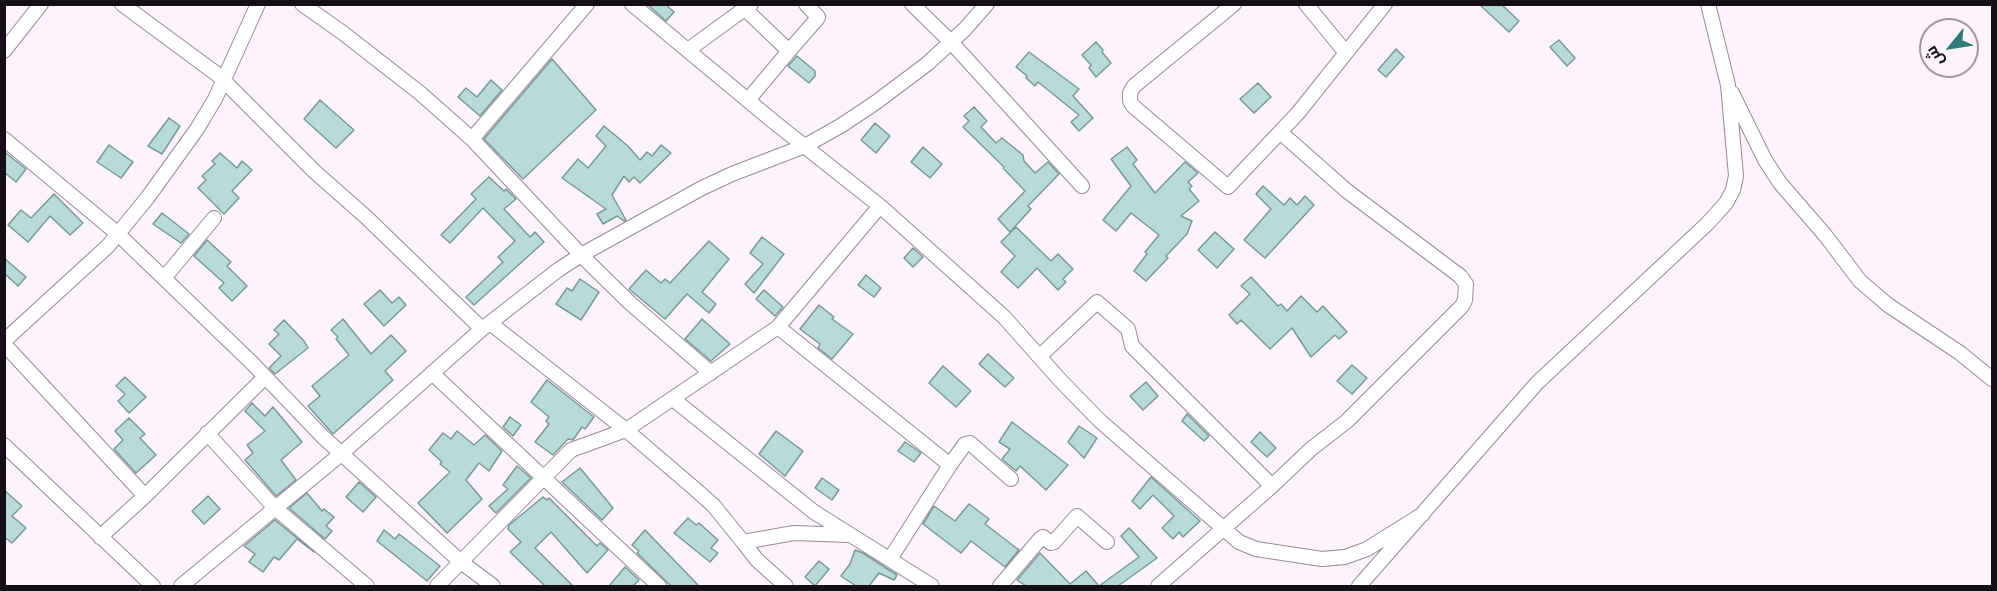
<!DOCTYPE html>
<html>
<head>
<meta charset="utf-8">
<style>
	body { margin:0 }
	#map { position:relative; width:1997px; height:591px; overflow:hidden; background:#fdf3fb; font-family:"Zilla Slab",Cairo,serif }
	canvas { display:block }
	.frame { position:absolute; inset:0; border:6px solid #170f16; pointer-events:none }
	.north { position:absolute; left:1919px; top:18px; width:60px; height:60px; box-sizing:border-box; background:#fdf3fb; border:2px solid #a1989f; border-radius:50%; rotate:240deg; font-size:16px; font-weight:700; line-height:24px; text-align:center; color:#170f16 }
	.north::after { content:''; display:block; margin:auto; width:21px; height:27px; background:#337b78; clip-path:polygon(50% 0,100% 100%,50% 72%,0 100%) }
</style>
</head>
<body>
<div id="map">
<canvas width="1997" height="591"></canvas>
<div class="frame"></div>
<div class="north">ش</div>
</div>
<script>
const g = document.querySelector('canvas').getContext('2d');
g.lineJoin = 'round';
function fill(path, color) { g.fillStyle = color; g.fill(path, 'evenodd'); }
const toPath = rows => new Path2D(rows.map(r => 'M' + r).join(''));
function stroke(path, color, width, dash) { g.strokeStyle = color; g.lineWidth = width; g.lineCap = dash ? 'butt' : 'round'; g.setLineDash(dash || []); g.stroke(path); }
const building = toPath([
	[647,4,665,4,674,12,666,21,647,4],
	[1479,4,1501,4,1519,21,1509,32,1479,4],
	[1559,40,1575,58,1567,66,1550,47,1559,40],
	[1096,42,1103,50,1102,52,1111,63,1096,77,1089,68,1091,65,1082,55,1096,42],
	[1396,49,1404,57,1386,77,1378,70,1396,49],
	[1029,52,1079,89,1073,96,1093,118,1079,131,1071,122,1079,115,1038,82,1035,86,1026,78,1027,76,1016,67,1029,52],
	[797,56,815,71,815,76,809,83,788,66,797,56],
	[552,59,596,110,523,179,484,139,552,59],
	[491,80,502,90,480,116,458,97,466,88,477,97,491,80],
	[1258,83,1271,97,1254,113,1240,99,1258,83],
	[320,100,354,130,336,148,304,119,320,100],
	[974,107,987,121,981,127,996,143,1002,138,1023,155,1024,161,1035,173,1048,162,1059,174,1028,206,1031,209,1010,232,998,219,1025,191,1003,168,1004,167,963,127,969,121,964,116,974,107],
	[169,118,180,126,162,154,148,146,169,118],
	[875,123,890,136,876,153,861,140,875,123],
	[604,126,628,146,640,160,647,152,652,156,661,145,671,153,640,183,634,177,629,182,624,176,612,195,626,220,624,221,617,216,603,224,597,214,606,209,562,178,578,159,588,168,606,146,596,136,604,126],
	[109,145,133,162,121,178,97,162,109,145],
	[923,147,942,164,930,178,911,162,923,147],
	[1127,147,1137,160,1133,164,1155,193,1185,162,1198,173,1188,182,1192,186,1189,189,1199,201,1181,216,1192,221,1187,234,1166,256,1168,258,1146,281,1134,271,1147,254,1145,252,1159,235,1131,213,1116,231,1103,220,1131,186,1111,159,1127,147],
	[6,153,26,169,16,182,4,172,4,155,6,153],
	[220,153,237,168,242,161,252,170,232,191,239,198,224,214,198,188,206,180,202,176,215,164,212,161,220,153],
	[489,177,504,191,506,189,516,199,504,209,530,237,535,232,544,242,474,305,466,297,503,262,498,257,515,241,483,208,450,243,441,235,476,199,471,194,489,177],
	[1263,186,1284,205,1290,198,1297,205,1305,196,1314,205,1265,258,1244,240,1271,209,1256,194,1263,186],
	[54,194,83,223,70,235,50,216,28,242,8,225,21,210,31,218,54,194],
	[162,213,189,234,181,243,153,224,162,213],
	[1016,227,1051,261,1058,254,1073,269,1063,279,1066,282,1058,290,1037,268,1018,288,1001,272,1015,256,1001,242,1016,227],
	[1215,232,1234,249,1217,268,1198,250,1215,232],
	[762,237,784,254,754,293,745,284,763,264,750,253,762,237],
	[207,240,231,262,227,266,247,286,232,301,219,288,224,283,194,256,207,240],
	[709,241,729,259,702,292,716,304,709,313,687,294,665,319,629,289,646,270,661,283,665,279,670,283,709,241],
	[913,248,923,257,913,267,904,258,913,248],
	[4,258,26,277,18,286,4,273,4,258],
	[866,275,881,288,874,297,858,285,866,275],
	[1251,277,1278,306,1281,304,1287,311,1301,296,1317,312,1323,306,1347,332,1339,339,1335,335,1311,357,1292,328,1270,349,1241,320,1237,324,1229,315,1250,294,1241,286,1251,277],
	[580,279,599,292,581,320,556,304,567,288,572,291,580,279],
	[380,290,392,303,399,297,406,305,384,326,364,304,380,290],
	[764,290,783,307,775,316,756,299,764,290],
	[819,305,834,317,832,319,853,334,832,359,818,348,820,344,800,329,819,305],
	[343,319,371,354,391,335,406,351,385,371,393,380,333,434,308,406,320,396,312,386,349,355,336,339,338,337,331,330,343,319],
	[702,319,730,344,711,361,685,339,702,319],
	[284,320,304,341,308,348,275,374,269,368,281,356,269,344,279,334,274,330,284,320],
	[988,354,1014,378,1005,387,979,364,988,354],
	[1352,365,1367,378,1352,394,1337,381,1352,365],
	[943,366,971,391,956,407,929,383,943,366],
	[125,377,146,397,129,413,118,401,125,394,116,386,125,377],
	[547,380,594,417,585,429,582,427,573,440,568,439,553,455,535,442,549,424,546,421,549,417,531,402,547,380],
	[1146,382,1158,396,1143,410,1130,396,1146,382],
	[252,403,265,416,273,407,302,442,281,460,296,480,276,496,245,460,253,453,247,445,265,431,245,411,252,403],
	[1187,414,1209,436,1204,441,1182,421,1187,414],
	[510,417,521,425,513,436,503,427,510,417],
	[129,418,145,434,140,438,156,455,136,473,114,449,123,440,115,431,129,418],
	[1012,422,1068,465,1046,490,1020,466,1016,471,1002,459,1010,449,999,442,1012,422],
	[1079,426,1097,438,1084,458,1068,442,1079,426],
	[457,431,474,445,485,435,502,451,489,471,479,463,466,480,482,499,447,533,418,503,450,472,440,464,442,462,429,450,443,433,451,439,457,431],
	[776,431,803,451,785,476,759,454,776,431],
	[1260,432,1276,448,1267,457,1251,442,1260,432],
	[905,442,921,453,914,462,898,451,905,442],
	[517,466,531,478,496,513,489,506,508,489,503,485,517,466],
	[580,468,613,508,602,520,562,482,580,468],
	[1151,477,1200,521,1183,537,1179,532,1173,539,1162,528,1174,516,1153,495,1140,509,1132,501,1151,477],
	[822,478,839,490,832,500,815,488,822,478],
	[359,482,376,497,363,512,346,497,359,482],
	[4,490,22,506,12,516,26,528,12,543,4,537,4,490],
	[307,493,322,511,324,509,334,517,326,526,332,531,325,539,289,508,307,493],
	[208,496,220,509,204,524,192,511,208,496],
	[543,497,547,500,549,498,597,546,600,543,608,550,587,573,551,532,535,548,573,586,545,586,510,552,521,542,508,529,509,525,543,497],
	[969,504,989,519,985,524,1019,550,1005,567,971,541,961,553,923,524,934,506,955,521,969,504],
	[688,518,696,525,699,523,718,540,711,548,718,553,710,562,674,533,688,518],
	[275,520,314,552,297,539,279,560,274,557,263,572,249,562,255,554,244,546,275,520],
	[1129,528,1157,558,1118,586,1026,586,1017,580,1040,553,1070,584,1086,571,1099,586,1139,557,1121,536,1129,528],
	[384,530,395,539,399,534,440,566,427,581,377,541,384,530],
	[645,530,699,586,671,586,637,553,639,551,632,545,645,530],
	[855,550,863,553,897,575,894,580,879,573,869,586,856,586,841,576,850,564,855,550],
	[819,561,829,569,815,586,805,577,819,561],
	[625,567,639,580,633,586,609,586,625,567]
]);
const minor = toPath([
	[122,4,218,75,315,172,366,217,482,329],
	[302,4,343,33,420,93,472,139,581,255,630,303,711,373],
	[632,4,774,122,880,206,1004,317,1060,380,1100,421,1239,542,1256,549,1322,559,1345,557,1367,549,1423,514],
	[912,4,951,42,1082,186],
	[1234,4,1134,86,1130,93,1130,101,1133,106,1228,187,1298,113,1385,4],
	[1306,4,1346,53],
	[745,9,789,51,748,100],
	[688,50,751,4],
	[4,51,41,4],
	[789,51,817,19,818,17,806,4],
	[1732,93,1765,160,1780,183,1825,235,1860,281,1888,305,1960,353,1992,379],
	[4,139,118,234,252,363,323,437,461,562,493,586],
	[472,139,587,4],
	[165,277,214,218],
	[490,323,626,430,695,489,714,506,743,542],
	[778,327,950,465,965,444,970,443,1011,479],
	[4,341,108,246,148,197,197,129,215,99,258,4],
	[4,344,145,496],
	[1040,356,1097,302,1128,329,1132,346,1272,486],
	[432,373,659,586],
	[673,399,814,512,932,586],
	[207,433,275,508,367,586],
	[4,445,153,586],
	[100,537,145,496,265,377],
	[890,559,950,465],
	[181,586,341,454,482,329,558,270,581,255,702,188,732,174,805,146,842,125,875,103,927,64,965,29,987,4],
	[437,586,571,450,626,430,778,327,880,206],
	[786,586,757,560,743,542,794,533,849,535],
	[1000,586,1040,539,1043,537,1051,543,1054,542,1077,516,1107,542],
	[1158,586,1272,486,1311,449,1347,421,1462,306,1465,300,1466,284,1460,276,1347,191,1280,132],
	[1359,586,1537,383,1708,223,1726,203,1733,190,1736,176,1728,85,1708,4]
]);
fill(building, '#b8dad8');
stroke(building, '#799997', 1.5);
stroke(minor, '#9c8798', 16);
stroke(minor, '#fff', 14);
</script>
</body>
</html>
